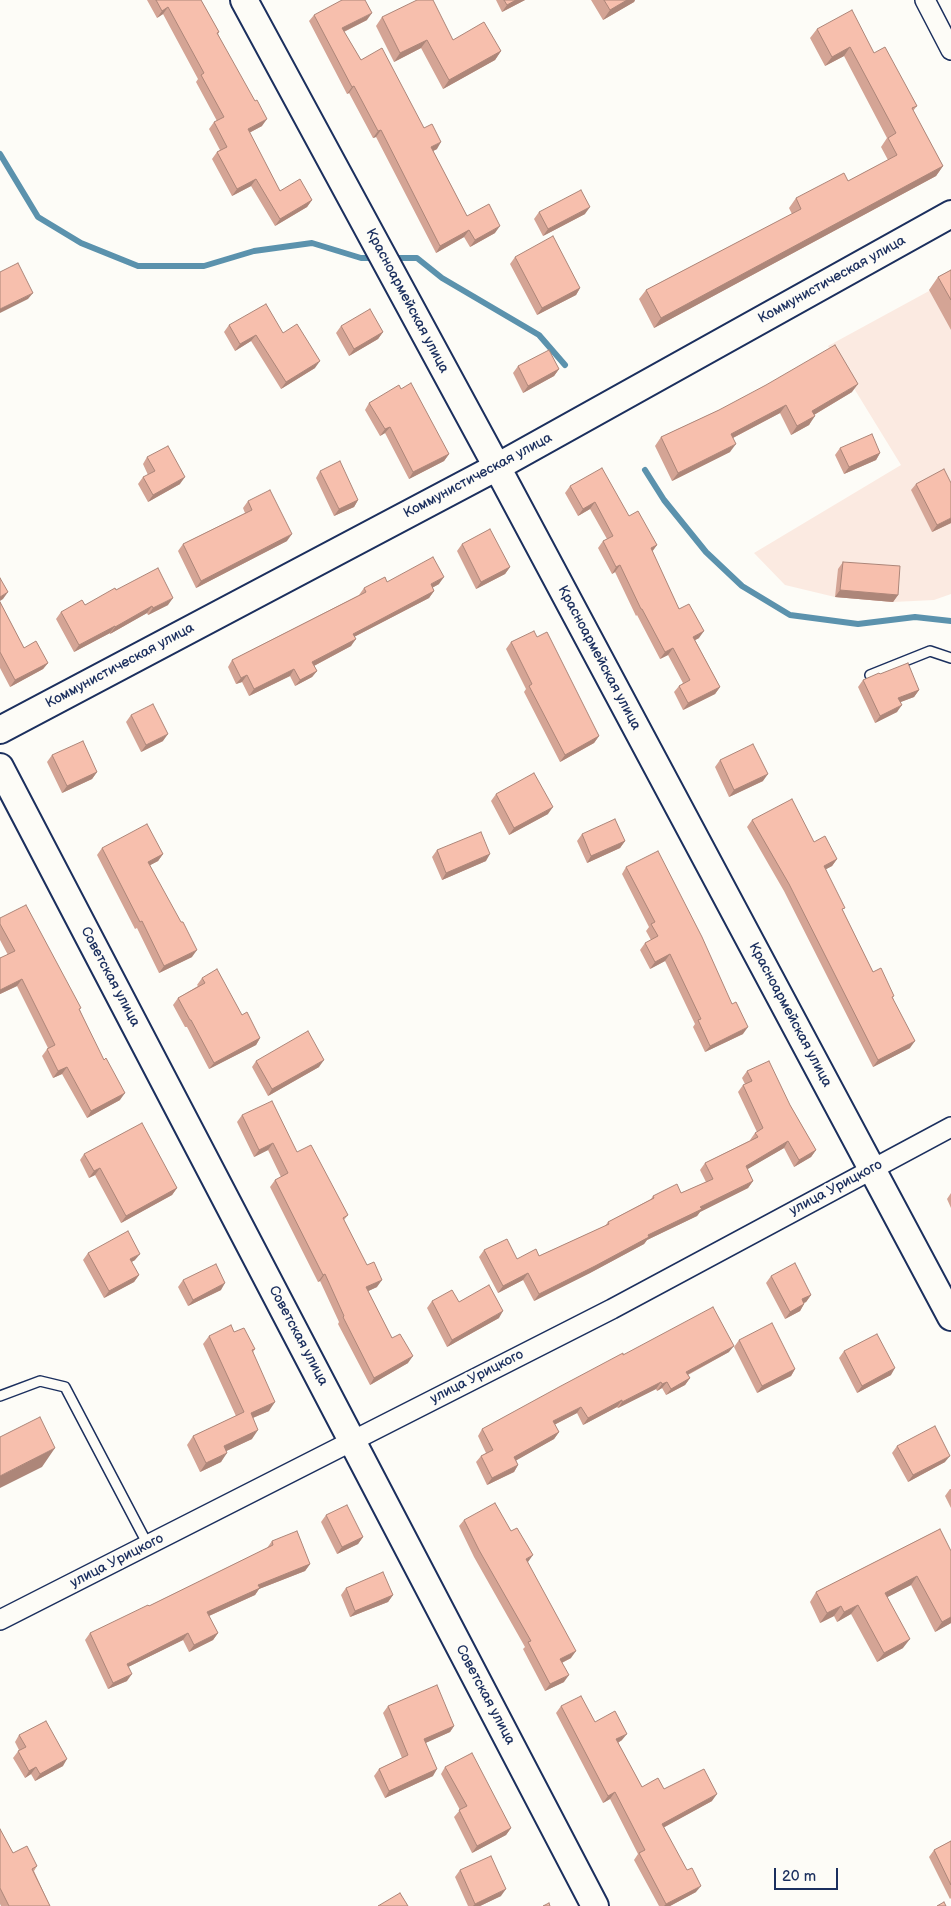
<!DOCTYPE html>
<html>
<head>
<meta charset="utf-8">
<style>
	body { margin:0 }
	#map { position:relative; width:951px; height:1906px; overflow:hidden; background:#fdfcf7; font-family:"Balsamiq Sans",sans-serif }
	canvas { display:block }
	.scale { position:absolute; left:774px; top:1868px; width:64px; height:22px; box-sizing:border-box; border:2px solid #1b2f5e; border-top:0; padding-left:6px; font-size:15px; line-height:18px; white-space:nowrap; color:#1b2f5e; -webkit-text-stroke:4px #fdfcf7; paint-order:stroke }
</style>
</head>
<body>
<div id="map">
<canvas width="951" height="1906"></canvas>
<div class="scale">20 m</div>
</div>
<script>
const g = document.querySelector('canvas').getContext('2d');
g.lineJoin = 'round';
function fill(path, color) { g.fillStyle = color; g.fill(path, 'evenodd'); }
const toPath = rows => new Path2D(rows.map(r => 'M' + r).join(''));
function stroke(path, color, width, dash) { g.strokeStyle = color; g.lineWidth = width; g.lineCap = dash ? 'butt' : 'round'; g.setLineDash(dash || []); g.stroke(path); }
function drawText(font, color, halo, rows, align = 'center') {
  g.font = font + ' "Balsamiq Sans",sans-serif'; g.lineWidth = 5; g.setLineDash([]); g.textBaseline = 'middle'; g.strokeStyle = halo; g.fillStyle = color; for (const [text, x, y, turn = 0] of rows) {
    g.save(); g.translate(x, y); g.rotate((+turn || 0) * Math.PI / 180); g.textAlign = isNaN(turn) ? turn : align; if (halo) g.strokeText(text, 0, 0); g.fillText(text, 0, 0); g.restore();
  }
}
const built = toPath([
	[951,279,951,594,934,600,893,602,835,597,785,585,754,553,901,465,828,346]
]);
const stream = toPath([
	[0,154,38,217,81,243,138,266,204,266,254,251,312,243,361,258,377,258],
	[392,258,417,258,442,278,539,335,565,365],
	[645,470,664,500,706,552,742,586,790,615,858,624,915,617,951,621]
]);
const lane = toPath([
	[870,675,930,651,951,658],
	[0,1396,40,1381,65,1387,148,1545]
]);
const street = toPath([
	[925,0,951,50],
	[0,1620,612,1309,951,1127]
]);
const secondary = toPath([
	[244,0,497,467,951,1317],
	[0,730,497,467,951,214],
	[0,767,595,1906]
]);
const wall = toPath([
	[147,0,201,0,219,32,218,34,262,126,249,133,280,191,312,200,307,207,275,226,251,186,232,196,212,159,217,152,220,150,209,129,214,122,217,121,196,82,198,79,163,14,157,18],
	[496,0,525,0,502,12],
	[591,0,635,0,634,2,603,20],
	[314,15,367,20,344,32,361,60,424,128,437,149,433,151,467,216,495,233,470,247,464,237,436,253,376,137,373,138,349,93,347,94,309,21],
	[382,17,453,40,501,51,495,60,443,89,421,48,394,62,376,26],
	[817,29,874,53,917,106,913,111,943,166,936,176,654,328,639,299,646,290,792,214,789,208,796,198,848,181,888,160,881,147,887,138,844,56,825,66,810,38],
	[539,212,585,214,543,236,534,219],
	[515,257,580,288,576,295,537,315,510,264],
	[951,270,951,330,929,290,938,277],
	[229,325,283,333,315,368,281,389,251,341,235,351,224,332],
	[341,326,383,332,378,339,349,356,336,333],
	[518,366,559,369,554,376,523,393,513,373],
	[401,389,449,454,444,461,409,479,385,433,380,436,365,410,369,403],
	[852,392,814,415,809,425,791,435,780,413,733,438,730,452,672,481,655,446,661,437,719,410],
	[840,448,880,453,876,460,844,474,835,455],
	[147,457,180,484,148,502,138,484,143,477,148,475,143,464],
	[320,471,358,500,354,507,334,516,316,478],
	[916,484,951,523,932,532,911,490],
	[570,486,629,516,657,545,652,551,679,609,699,638,695,640,720,687,715,694,683,710,674,692,679,686,683,683,668,655,660,659,637,615,636,616,615,572,612,574,598,548,603,541,607,539,590,509,578,516,565,493],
	[248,501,287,541,196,588,178,551,183,544,245,513,243,508],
	[462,544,510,567,505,574,476,589,457,551],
	[843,562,898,595,893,602,835,597,838,569],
	[387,582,439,584,432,588,434,591,429,598,354,637,351,646,314,666,317,671,312,677,295,686,290,676,249,696,242,682,236,684,228,667,232,660,359,595,364,588],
	[116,590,168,605,148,615,147,613,110,634,110,633,74,652,56,619,61,612,85,605],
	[0,602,24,648,48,663,43,669,10,687,0,668],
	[537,637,599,736,594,743,560,762,524,692,526,689,506,649,511,642],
	[880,674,919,690,914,697,900,702,897,712,875,723,858,687,863,680],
	[131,715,163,741,141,752,126,722],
	[52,755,97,772,92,779,62,793,47,762],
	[720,760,763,781,729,797,715,767],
	[496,794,548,814,509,835,491,801],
	[752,820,814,842,837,859,832,866,826,869,843,911,873,972,893,998,910,1048,873,1067,784,891,747,827],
	[582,834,625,841,620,848,587,863,577,841],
	[102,848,163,854,158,861,150,865,192,957,159,973,137,928,135,929,97,855],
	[437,850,486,861,442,880,432,857],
	[626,867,743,1034,705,1052,693,1027,695,1024,665,961,650,969,640,950,645,943,651,940,646,931,649,927,622,874],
	[0,918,80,1010,120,1100,87,1118,62,1074,53,1078,42,1056,48,1048,17,986,0,994,0,958,8,955,0,940],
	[202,978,242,1015,260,1038,256,1045,209,1069,187,1027,185,1027,173,1005,178,998,198,986,197,985],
	[256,1061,319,1067,268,1096,252,1067],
	[747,1071,790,1105,816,1150,811,1157,794,1167,784,1148,747,1169,753,1181,748,1188,700,1212,697,1216,647,1240,644,1244,590,1273,534,1301,523,1280,498,1293,479,1257,484,1250,517,1259,539,1256,605,1226,608,1222,651,1199,653,1196,681,1193,706,1182,700,1170,705,1163,751,1140,750,1140,755,1133,757,1132,738,1092,743,1085,745,1084,742,1078],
	[242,1115,297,1152,348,1215,344,1220,377,1287,368,1291,392,1338,408,1363,370,1385,338,1324,339,1322,320,1281,318,1282,270,1187,275,1180,281,1177,268,1150,254,1157,237,1122],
	[84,1154,177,1188,172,1195,121,1223,95,1175,89,1178,80,1160],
	[951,1193,951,1208,947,1199],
	[88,1253,135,1260,131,1262,139,1275,134,1282,104,1298,83,1260],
	[771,1276,811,1295,806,1302,804,1303,804,1304,800,1311,785,1319,766,1283],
	[183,1280,221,1290,188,1306,178,1287],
	[432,1301,459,1302,499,1318,447,1347,427,1308],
	[234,1332,255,1349,253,1352,269,1411,253,1418,252,1439,226,1451,221,1462,200,1472,187,1445,193,1436,236,1416,203,1344,209,1336],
	[739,1340,795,1369,791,1376,757,1393,734,1347],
	[844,1351,891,1375,857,1393,839,1358],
	[729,1352,688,1375,690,1378,685,1385,666,1395,662,1388,657,1391,656,1389,618,1408,617,1407,583,1425,577,1413,554,1425,559,1432,554,1439,516,1460,518,1465,514,1472,487,1485,476,1462,481,1456,486,1453,478,1436,482,1429,623,1355],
	[897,1446,945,1462,908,1482,892,1453],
	[950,1489,951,1489,951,1508,945,1496],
	[326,1515,363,1537,358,1544,337,1554,321,1522],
	[464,1520,571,1658,562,1663,564,1682,545,1691,523,1649,525,1647,474,1557,459,1526],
	[940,1529,951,1623,935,1632,911,1585,887,1597,903,1648,877,1662,851,1614,837,1622,834,1616,820,1623,810,1602,816,1592],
	[272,1541,310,1564,305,1571,259,1589,255,1595,209,1616,218,1633,213,1640,189,1652,183,1640,128,1667,127,1681,108,1689,85,1640,90,1633,149,1606,267,1548],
	[346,1588,393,1595,388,1602,350,1617,341,1595],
	[388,1706,454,1726,450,1732,425,1743,433,1776,385,1798,374,1776,379,1769,402,1758,383,1713],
	[561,1706,595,1722,622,1740,618,1743,642,1787,664,1789,712,1801,663,1828,696,1892,670,1906,659,1906,634,1860,638,1854,610,1799,603,1803,556,1713],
	[19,1735,63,1766,35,1781,31,1774,25,1778,13,1758,19,1750,15,1742],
	[445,1767,511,1828,506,1835,472,1853,454,1817,460,1810,441,1774],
	[0,1829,13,1853,37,1866,34,1871,50,1906,1,1906,0,1904],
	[951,1841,951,1898,950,1899,929,1857,934,1850],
	[460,1870,501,1896,480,1906,468,1906,455,1877]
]);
const shadedWall = toPath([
	[516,0,525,0,502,12,507,5],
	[627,0,635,0,634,2,603,20,610,10],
	[168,7,163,14,157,18,162,11],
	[372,13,367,20,337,35,342,28],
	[427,40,421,48,394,62,400,53],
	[850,47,844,56,825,66,832,57],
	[501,51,495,60,443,89,449,80],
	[354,86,349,93,347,94,352,87],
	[267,119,262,126,243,136,248,129],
	[381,130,376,137,373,138,378,131],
	[441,142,437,149,427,154,431,147],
	[943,166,936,176,654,328,661,318],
	[256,179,251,186,232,196,237,189],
	[312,200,307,207,275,226,280,219],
	[590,207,585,214,543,236,548,229],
	[500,226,495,233,470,247,475,240],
	[469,230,464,237,436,253,440,246],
	[580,288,576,295,537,315,542,308],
	[33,293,28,299,0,313,0,309],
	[383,332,378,339,349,356,354,349],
	[256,335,251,341,235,351,240,344],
	[320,361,315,368,281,389,286,382],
	[559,369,554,376,523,393,528,386],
	[858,384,852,392,807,419,812,411],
	[786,405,780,413,725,442,731,434],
	[815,416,809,425,791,435,797,426],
	[390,427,385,433,380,436,385,429],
	[736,444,730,452,672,481,678,473],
	[880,453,876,460,844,474,849,467],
	[449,454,444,461,409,479,413,472],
	[185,477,180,484,148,502,153,495],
	[358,500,354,507,334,516,339,509],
	[595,502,590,509,578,516,583,509],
	[951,518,951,523,932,532,937,525],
	[292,534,287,541,196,588,201,581],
	[657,545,652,552,651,548],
	[620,565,615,572,612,574,616,567],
	[510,567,505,574,476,589,481,582],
	[444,577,439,584,426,591,431,584],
	[840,590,898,595,893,602,835,597],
	[434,591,429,598,348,640,353,634],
	[8,592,3,599,0,601,0,597],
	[173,598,168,605,148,615,153,608],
	[152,606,147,613,110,634,115,627],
	[115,626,110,633,74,652,79,645],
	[704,631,699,638,688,644,693,637],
	[356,639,351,646,308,669,312,662],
	[673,648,668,655,660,659,665,652],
	[48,663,43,669,10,687,15,680],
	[294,669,290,676,249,696,254,689],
	[317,671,312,677,295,686,300,680],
	[247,675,242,682,236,684,241,678],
	[720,687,715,694,683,710,688,703],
	[919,690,914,697,893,705,898,698],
	[902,705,897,712,875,723,880,716],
	[168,734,163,741,141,752,146,745],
	[599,736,594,743,560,762,565,755],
	[97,772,92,779,62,793,67,786],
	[768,774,763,781,729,797,734,790],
	[553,807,548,814,509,835,514,828],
	[625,841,620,848,587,863,591,856],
	[163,854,158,861,143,869,148,862],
	[490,854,486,861,442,880,446,873],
	[837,859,832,866,819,873,824,866],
	[197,950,192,957,159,973,164,966],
	[670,954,665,961,650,969,655,962],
	[22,979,17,986,0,994,0,990],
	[748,1027,743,1034,705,1052,710,1046],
	[260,1038,256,1045,209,1069,214,1063],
	[915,1041,910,1048,873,1067,878,1060],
	[324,1060,319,1067,268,1096,272,1089],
	[67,1067,62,1074,53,1078,58,1071],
	[125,1093,120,1100,87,1118,91,1111],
	[788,1141,784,1148,741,1173,746,1166],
	[273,1143,268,1150,254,1157,259,1150],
	[816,1150,811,1157,794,1167,799,1160],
	[100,1168,95,1175,89,1178,94,1171],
	[753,1181,748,1188,700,1212,697,1216,647,1240,644,1244,590,1273,534,1301,539,1294,700,1207],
	[177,1188,172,1195,121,1223,126,1216],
	[140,1254,135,1260,125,1266,130,1259],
	[528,1273,523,1280,498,1293,503,1286],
	[325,1274,320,1281,318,1282,323,1275],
	[139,1275,134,1282,104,1298,109,1291],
	[382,1280,377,1287,362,1294,366,1287],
	[225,1283,221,1290,188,1306,193,1300],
	[811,1295,806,1302,797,1306,802,1299],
	[804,1304,800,1311,785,1319,790,1312],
	[503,1311,499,1318,447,1347,452,1340],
	[734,1346,729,1352,681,1378,686,1372],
	[413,1356,408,1363,370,1385,374,1378],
	[895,1368,891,1375,857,1393,862,1386],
	[795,1369,791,1376,757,1393,762,1386],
	[690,1378,685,1385,666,1395,671,1389],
	[661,1382,656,1389,618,1408,622,1402],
	[667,1382,662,1388,657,1391,662,1384],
	[622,1400,617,1407,583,1425,588,1418],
	[275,1402,269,1411,245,1421,251,1413],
	[581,1407,577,1413,548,1428,553,1421],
	[258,1430,252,1439,218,1455,224,1446],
	[559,1432,554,1439,510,1464,514,1457],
	[55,1448,42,1467,0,1488,0,1476],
	[227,1453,221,1462,200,1472,206,1463],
	[950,1456,945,1462,908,1482,913,1475],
	[518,1465,514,1472,487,1485,492,1478],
	[363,1537,358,1544,337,1554,342,1547],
	[533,1555,528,1562,521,1566,526,1559],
	[310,1564,305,1571,259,1589,255,1595,202,1619,207,1612,258,1585],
	[917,1576,911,1585,878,1602,885,1593],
	[393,1595,388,1602,350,1617,355,1611],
	[858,1605,851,1614,837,1622,844,1612],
	[841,1606,834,1616,820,1623,827,1613],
	[951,1617,951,1623,935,1632,942,1622],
	[188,1633,183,1640,122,1670,127,1664],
	[218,1633,213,1640,189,1652,194,1645],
	[910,1639,903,1648,877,1662,884,1653],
	[576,1651,571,1658,555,1666,560,1659],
	[132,1674,127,1681,108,1689,113,1683],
	[569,1675,564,1682,545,1691,550,1684],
	[454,1726,450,1732,419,1746,424,1739],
	[627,1734,622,1740,612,1746,616,1739],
	[67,1759,63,1766,35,1781,40,1774],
	[36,1767,31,1774,25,1778,29,1771],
	[437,1769,433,1776,385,1798,389,1791],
	[615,1792,610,1799,603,1803,608,1796],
	[717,1794,712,1801,657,1831,662,1824],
	[511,1828,506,1835,472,1853,477,1846],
	[701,1886,696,1892,670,1906,664,1906,666,1904],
	[506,1889,501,1896,480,1906,473,1906,475,1904]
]);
const building = toPath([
	[156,0,201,0,219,32,217,33,255,101,257,100,267,119,248,129,280,191,300,179,312,200,280,219,256,179,237,189,217,152,227,147,214,122,224,117,201,75,204,73,168,7,162,11,156,0],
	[342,0,365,0,372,13,342,28,361,60,382,48,424,128,432,124,441,142,431,147,467,216,489,204,500,226,475,240,469,230,440,246,381,130,378,131,354,86,352,87,314,15,342,0],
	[417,0,433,0,453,40,484,22,501,51,449,80,427,40,400,53,382,17,417,0],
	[504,0,516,0,507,5,504,0],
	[604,0,627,0,610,10,604,0],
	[852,10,874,53,885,47,917,106,912,108,943,166,661,318,646,290,801,209,796,198,844,173,848,181,897,155,888,138,896,133,850,47,832,57,817,29,852,10],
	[581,190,590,207,548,229,539,212,581,190],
	[553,236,580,288,542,308,515,257,553,236],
	[18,263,33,293,0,309,0,272,18,263],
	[951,270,951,300,938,277,951,270],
	[266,304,283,333,297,324,320,361,286,382,256,335,240,344,229,325,266,304],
	[370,309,383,332,354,349,341,326,370,309],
	[835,345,858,384,812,411,815,416,797,426,786,405,731,434,736,444,678,473,661,437,719,410,766,385,835,345],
	[549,350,559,369,528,386,518,366,549,350],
	[411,383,449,454,413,472,390,427,385,429,369,403,399,385,401,389,411,383],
	[872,434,880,453,849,467,840,448,872,434],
	[168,446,185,477,153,495,143,477,155,471,147,457,168,446],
	[340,461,358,500,339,509,320,471,340,461],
	[602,468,629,516,638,511,657,545,651,548,679,609,689,604,704,631,693,637,720,687,688,703,679,686,690,680,673,648,665,652,642,609,641,609,620,565,616,567,603,541,613,536,595,502,583,509,570,486,602,468],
	[944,469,951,483,951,518,937,525,916,484,944,469],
	[270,490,292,534,201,581,183,544,252,510,248,501,270,490],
	[490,529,510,567,481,582,462,544,490,529],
	[433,557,444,577,431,584,434,591,353,634,356,639,312,662,317,671,300,680,294,669,254,689,247,675,241,678,232,660,366,592,364,588,385,577,387,582,433,557],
	[843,562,900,566,898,595,840,590,843,562],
	[158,568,173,598,153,608,152,606,115,627,115,626,79,645,61,612,82,600,85,605,115,588,116,590,158,568],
	[0,578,8,592,0,597,0,578],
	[0,602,24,648,36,641,48,663,15,680,0,652,0,602],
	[534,631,537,637,547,632,599,736,565,755,529,686,532,684,511,642,534,631],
	[908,663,919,690,898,698,902,705,880,716,863,680,879,673,880,674,908,663],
	[153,704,168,734,146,745,131,715,153,704],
	[83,741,97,772,67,786,52,755,83,741],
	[753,744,768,774,734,790,720,760,753,744],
	[534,773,553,807,514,828,496,794,534,773],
	[792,799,814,842,825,836,837,859,824,866,845,908,842,909,873,972,881,968,894,996,892,997,915,1041,878,1060,789,884,752,820,792,799],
	[615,819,625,841,591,856,582,834,615,819],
	[147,824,163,854,148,862,181,922,183,922,197,950,164,966,142,921,140,922,102,848,147,824],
	[481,832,490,854,446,873,437,850,481,832],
	[658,851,702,937,732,1004,736,1002,748,1027,710,1046,698,1020,701,1019,670,954,655,962,645,943,658,936,651,924,655,922,626,867,658,851],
	[26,905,81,1008,79,1009,104,1060,106,1058,125,1093,91,1111,67,1067,58,1071,47,1049,55,1045,22,979,0,990,0,958,15,951,0,924,0,918,26,905],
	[217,969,242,1015,247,1012,260,1038,214,1063,191,1020,190,1020,178,998,205,983,202,978,217,969],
	[308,1031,324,1060,272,1089,256,1061,308,1031],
	[769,1061,790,1105,816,1150,799,1160,788,1141,746,1166,753,1181,700,1207,702,1209,648,1235,649,1237,595,1266,539,1294,528,1273,503,1286,484,1250,507,1239,517,1259,536,1249,539,1256,609,1224,608,1222,654,1198,653,1196,677,1184,681,1193,713,1179,705,1163,758,1137,755,1133,763,1128,743,1085,752,1081,747,1071,769,1061],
	[272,1101,297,1152,311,1145,348,1215,343,1218,367,1265,374,1262,382,1280,366,1287,392,1338,400,1334,413,1356,374,1378,343,1317,344,1316,325,1274,323,1275,275,1180,288,1173,273,1143,259,1150,242,1115,272,1101],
	[142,1123,177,1188,126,1216,100,1168,94,1171,84,1154,142,1123],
	[128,1231,140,1254,130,1259,139,1275,109,1291,88,1253,128,1231],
	[795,1263,811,1295,802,1299,804,1304,790,1312,771,1276,795,1263],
	[216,1264,225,1283,193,1300,183,1280,216,1264],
	[489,1285,503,1311,452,1340,432,1301,452,1290,459,1302,489,1285],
	[713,1307,734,1346,686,1372,690,1378,671,1389,667,1382,662,1384,661,1382,622,1402,622,1400,588,1418,581,1407,553,1421,559,1432,514,1457,518,1465,492,1478,481,1456,493,1450,482,1429,559,1387,623,1353,623,1355,713,1307],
	[772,1323,795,1369,762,1386,739,1340,772,1323],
	[231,1325,234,1332,244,1328,255,1349,252,1350,275,1402,251,1413,258,1430,224,1446,227,1453,206,1463,193,1436,244,1412,209,1336,231,1325],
	[877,1334,895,1368,862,1386,844,1351,877,1334],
	[40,1417,55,1448,0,1476,0,1437,40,1417],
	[935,1426,950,1456,913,1475,897,1446,935,1426],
	[495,1503,511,1531,517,1528,533,1555,526,1559,576,1651,560,1659,569,1675,550,1684,528,1642,531,1641,479,1550,464,1520,495,1503],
	[347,1505,363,1537,342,1547,326,1515,347,1505],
	[940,1529,951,1551,951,1617,942,1622,917,1576,885,1593,910,1639,884,1653,858,1605,844,1612,841,1606,827,1613,816,1592,940,1529],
	[297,1531,310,1564,258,1585,260,1588,207,1612,218,1633,194,1645,188,1633,127,1664,132,1674,113,1683,90,1633,148,1605,149,1606,273,1545,272,1541,297,1531],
	[383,1572,393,1595,355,1611,346,1588,383,1572],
	[437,1685,454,1726,424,1739,437,1769,389,1791,379,1769,408,1755,388,1706,437,1685],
	[581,1696,595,1722,615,1711,627,1734,616,1739,642,1787,658,1778,664,1789,704,1769,717,1794,662,1824,687,1870,692,1868,701,1886,666,1904,639,1853,645,1850,615,1792,608,1796,561,1706,581,1696],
	[46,1721,67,1759,40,1774,36,1767,29,1771,18,1751,26,1747,19,1735,46,1721],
	[472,1753,511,1828,477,1846,459,1810,467,1806,445,1767,472,1753],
	[0,1829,13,1853,27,1846,37,1866,32,1869,50,1906,9,1906,0,1888,0,1829],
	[951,1841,951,1885,934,1850,951,1841],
	[491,1856,506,1889,475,1904,460,1870,491,1856],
	[400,1893,408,1906,378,1906,400,1893],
	[944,1902,946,1906,937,1906,944,1902],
	[549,1903,550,1906,543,1906,549,1903]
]);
const streetNames = [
	["Коммунистическая улица",832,280,-29],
	["Красноармейская улица",407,301,62],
	["Коммунистическая улица",478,476,-28],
	["Красноармейская улица",599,658,62],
	["Коммунистическая улица",120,666,-28],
	["Советская улица",110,977,62],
	["Красноармейская улица",790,1015,62],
	["улица Урицкого",836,1188,-28],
	["Советская улица",298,1336,62],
	["улица Урицкого",477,1377,-27],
	["улица Урицкого",117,1561,-27],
	["Советская улица",485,1695,62]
];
fill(built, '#fbeae1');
stroke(stream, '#5b92ad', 6);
stroke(lane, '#1b2f5e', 12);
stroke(street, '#1b2f5e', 22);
stroke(secondary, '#1b2f5e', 30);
stroke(lane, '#fdfcf7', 9);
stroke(street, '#fdfcf7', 19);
stroke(secondary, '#fdfcf7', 26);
fill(wall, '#d4a495');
fill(shadedWall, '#ad8679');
fill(building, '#f7bfad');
stroke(building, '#ad8679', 1);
drawText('14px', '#1b2f5e', '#fdfcf7', streetNames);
</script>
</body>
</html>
